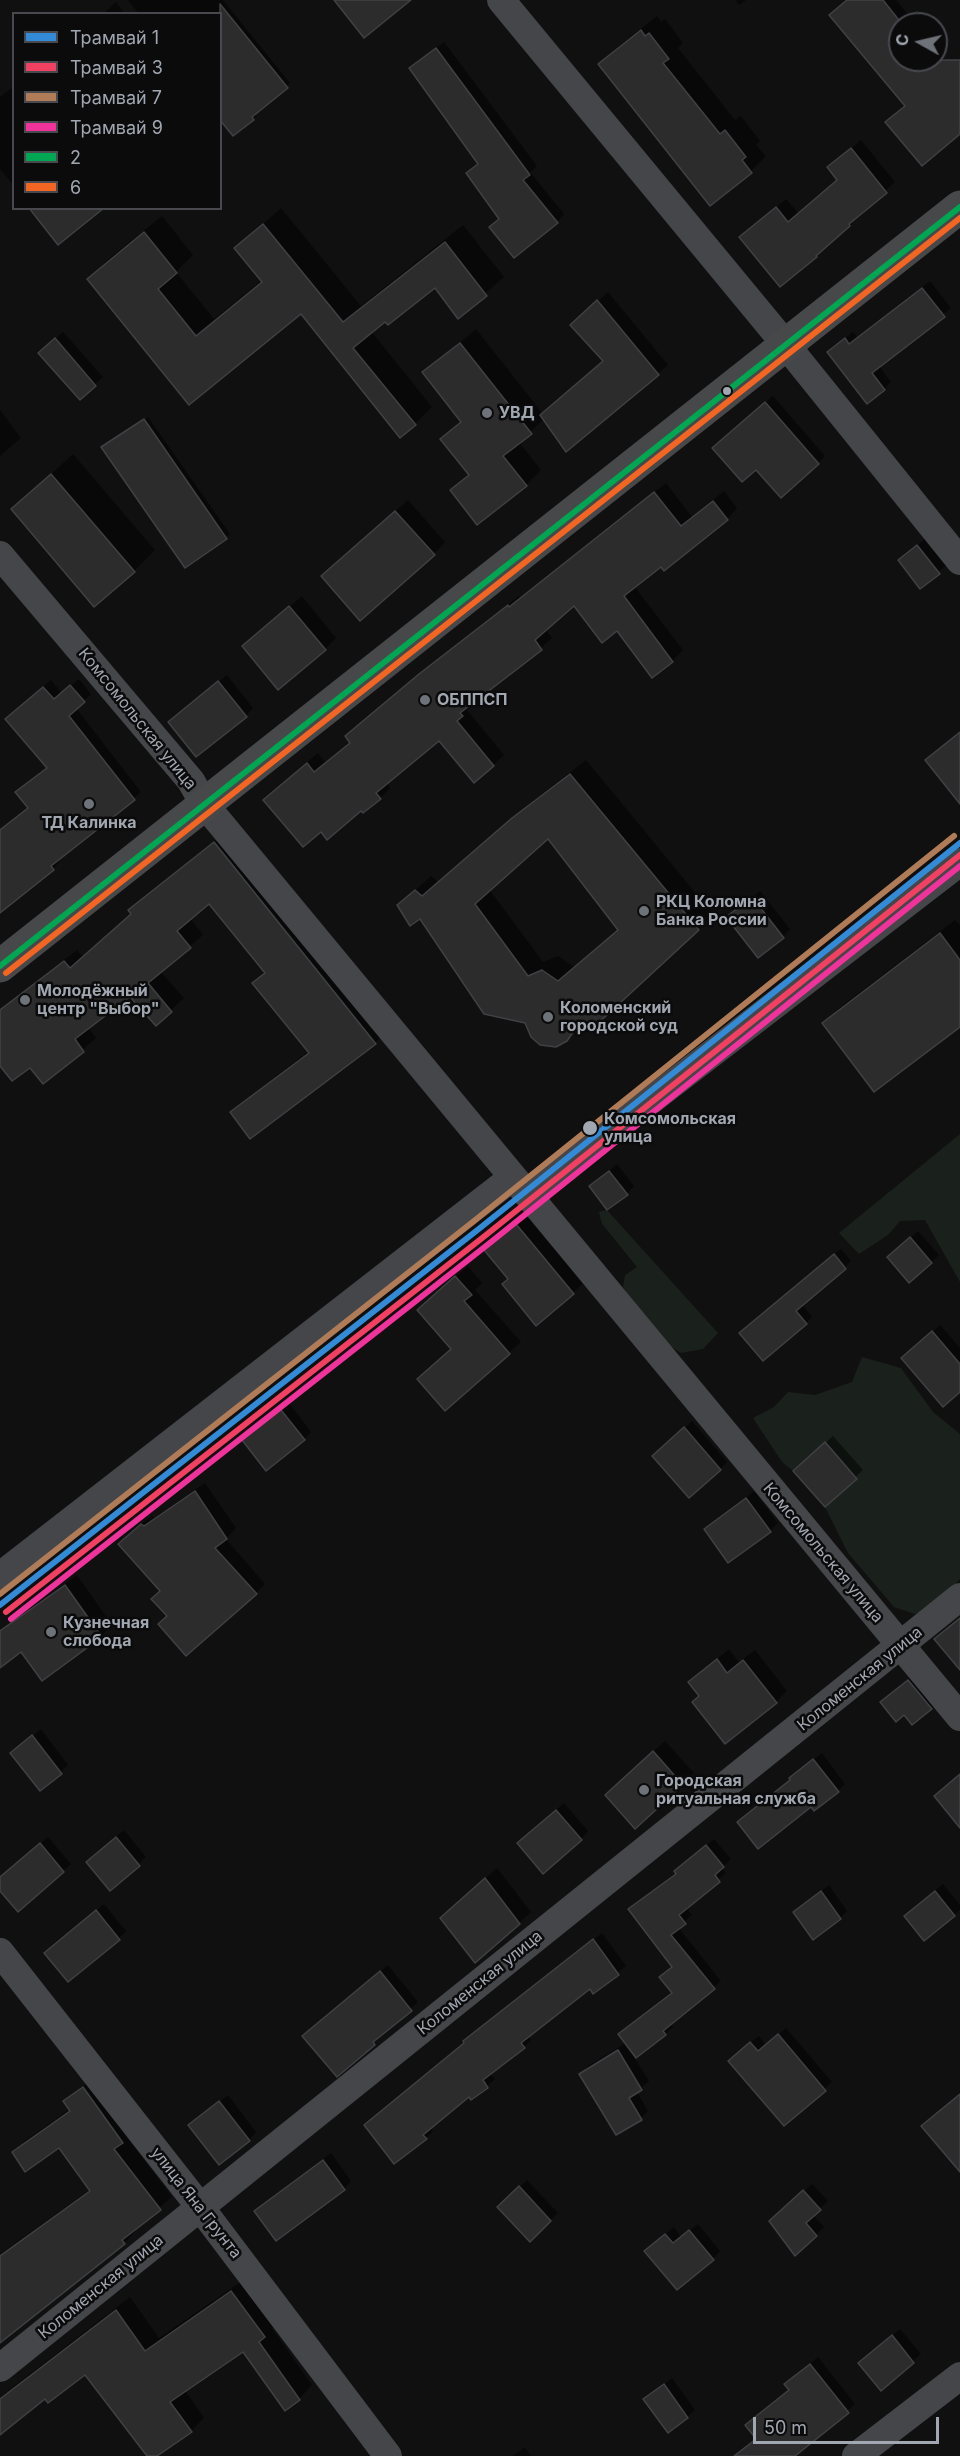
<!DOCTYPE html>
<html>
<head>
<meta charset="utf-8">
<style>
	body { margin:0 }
	#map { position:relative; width:960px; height:2456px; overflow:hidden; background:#101010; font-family:Inter,sans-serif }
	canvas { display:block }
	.legend { position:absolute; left:12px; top:12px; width:210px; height:198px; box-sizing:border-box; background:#0b0b0c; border:2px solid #47494e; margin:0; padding:8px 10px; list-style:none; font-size:18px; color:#a1a7b1 }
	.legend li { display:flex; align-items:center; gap:12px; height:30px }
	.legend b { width:30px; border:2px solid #47494e }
	.north { position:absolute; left:888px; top:12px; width:60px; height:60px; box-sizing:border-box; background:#0b0b0c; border:2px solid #47494e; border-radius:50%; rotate:278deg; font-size:16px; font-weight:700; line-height:24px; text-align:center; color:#a1a7b1 }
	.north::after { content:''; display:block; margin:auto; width:21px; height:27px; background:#6e7279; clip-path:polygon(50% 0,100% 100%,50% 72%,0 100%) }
	.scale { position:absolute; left:753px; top:2417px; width:186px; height:27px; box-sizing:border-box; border:3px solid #a1a7b1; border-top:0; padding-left:8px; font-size:18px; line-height:21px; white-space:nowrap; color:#a1a7b1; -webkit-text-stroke:4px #0b0b0c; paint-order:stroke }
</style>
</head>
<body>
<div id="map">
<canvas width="960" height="2456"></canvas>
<ul class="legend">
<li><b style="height:8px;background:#338bd7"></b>Трамвай 1</li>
<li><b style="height:8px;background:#f24062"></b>Трамвай 3</li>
<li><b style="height:8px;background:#b07c57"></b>Трамвай 7</li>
<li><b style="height:8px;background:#ef339a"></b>Трамвай 9</li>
<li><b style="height:8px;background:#00a651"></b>2</li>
<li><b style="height:8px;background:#f26522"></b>6</li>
</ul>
<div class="north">С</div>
<div class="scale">50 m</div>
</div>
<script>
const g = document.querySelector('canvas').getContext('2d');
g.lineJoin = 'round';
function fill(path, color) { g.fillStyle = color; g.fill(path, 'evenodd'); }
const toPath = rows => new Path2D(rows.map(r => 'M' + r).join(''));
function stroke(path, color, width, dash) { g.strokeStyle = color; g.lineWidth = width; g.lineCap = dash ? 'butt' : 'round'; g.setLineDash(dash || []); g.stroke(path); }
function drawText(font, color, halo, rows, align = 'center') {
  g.font = font + ' Inter,sans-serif'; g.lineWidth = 5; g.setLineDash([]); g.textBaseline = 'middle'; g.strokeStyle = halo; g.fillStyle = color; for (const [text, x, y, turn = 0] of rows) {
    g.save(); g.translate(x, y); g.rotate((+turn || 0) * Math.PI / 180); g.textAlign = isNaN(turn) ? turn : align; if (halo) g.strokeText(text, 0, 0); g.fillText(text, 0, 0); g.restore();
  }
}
const green = toPath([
	[960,1134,960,1282,925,1220,900,1221,888,1235,859,1254,839,1233],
	[607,1210,718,1333,703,1349,681,1353,661,1340,623,1287,625,1275,637,1267,602,1224,599,1212],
	[862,1357,901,1368,933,1412,960,1434,960,1579,934,1608,915,1614,894,1607,848,1553,825,1507,857,1478,825,1443,793,1471,782,1462,753,1418,774,1407,788,1392,815,1395,852,1382]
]);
const shadow = toPath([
	[128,0,223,0,290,83,254,113,256,116,234,134,220,14,139,14],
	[735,0,746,0,739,5],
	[848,0,896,0,916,24,900,24,900,60,936,60,936,49,954,71,960,67,960,133,906,105],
	[116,2,125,14,103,14],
	[657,16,661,22,665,19,683,43,678,48,735,120,741,116,760,141,756,145,766,156,751,171,600,64,615,49],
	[444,42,537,166,530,172,564,214,557,222,468,173,479,162,411,68],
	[14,86,14,186,0,169,0,97],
	[861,140,895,182,858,215,849,225,751,228,786,199,799,214,839,179,829,167],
	[281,208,361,306,463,225,504,277,458,317,435,286,371,331,432,407,415,424,301,312,190,403,89,279,106,261,162,216,193,255,176,272,214,319,262,280,236,248],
	[930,281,951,308,879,366,891,382,884,389,836,345,853,332,858,338],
	[608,292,668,365,567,450,544,419,519,442,541,470,526,485,452,490,469,474,442,439,462,420,424,373,476,329,543,414,604,360,582,316],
	[63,332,103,377,80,398,48,345],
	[773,396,825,456,818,463,756,468,722,440],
	[0,410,21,438,0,456],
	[148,417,230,534,185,566,107,444],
	[73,454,155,550,134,571,13,509],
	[666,483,692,517,724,491,737,508,727,519,634,586,683,650,672,661,653,676,617,629,575,604,545,629,552,638,541,648,471,703,472,704,467,710,504,755,493,765,440,739,386,782,390,788,380,798,276,789,318,753,325,762,351,742,347,736,357,726,431,664,519,596,521,598],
	[408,500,445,542,434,554,334,565],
	[926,538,946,565,920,587,907,553],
	[302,596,336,638,325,649,244,646],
	[227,675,253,708,246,716,170,722],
	[79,679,91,694,76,708,141,792,58,859,60,861,53,869,0,912,0,851,29,807,25,785,48,767,15,711,51,680,62,693],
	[586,760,713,914,698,929,579,1026,566,1039,526,1022,420,917,398,906,431,876,438,882,529,804],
	[548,837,619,929,574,967,558,956,543,962,489,889],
	[227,831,387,1030,375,1043,232,1112,245,1100,309,1051,254,983,266,972,209,902,190,918,203,935,160,971,184,998,156,1024,131,995,88,1027,96,1038,43,1082,30,1066,0,1066,0,1009,77,950,83,957,133,914,130,910,142,898],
	[760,891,790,929,783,937,728,917],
	[955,920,960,925,960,1025,824,1023,839,1008],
	[617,1164,634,1186,627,1194,591,1186],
	[528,1214,585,1282,536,1324,510,1278,486,1250],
	[918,1231,939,1255,931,1262,896,1250],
	[841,1249,851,1261,846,1266,835,1253],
	[468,1266,482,1283,475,1290,521,1342,445,1409,452,1349,430,1299],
	[802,1304,812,1317,806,1323,741,1333],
	[940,1325,960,1348,960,1390,911,1351],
	[290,1404,311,1432,304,1439,252,1433],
	[692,1421,727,1462,720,1469,662,1448],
	[833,1436,863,1470,825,1505,803,1463],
	[205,1483,236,1528,226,1539,265,1584,256,1593,169,1616,162,1590,130,1534,152,1515,154,1518],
	[754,1491,778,1523,770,1531,706,1529],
	[77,1575,112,1625,101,1636,42,1679,21,1650,0,1666,0,1639,6,1628,17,1618],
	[729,1649,739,1662,755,1650,787,1691,776,1702,701,1696,690,1682],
	[916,1673,939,1701,931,1708,890,1695],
	[41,1729,68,1765,40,1789,12,1753],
	[665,1741,694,1773,682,1784,618,1783],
	[822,1753,845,1784,838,1791,791,1778],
	[564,1803,588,1831,581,1839,526,1836],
	[124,1830,146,1857,110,1889,95,1854],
	[48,1837,71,1864,18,1910,0,1889,0,1878],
	[714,1839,731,1859,722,1868,726,1873,686,1907,692,1915,678,1927,721,1981,670,2023,673,2027,666,2033,659,2024,664,2035,634,2057,649,2081,637,2092,648,2111,641,2118,581,2074,588,2066,626,2043,620,2034,673,1992,668,1970,673,1966,638,1902,677,1873,683,1864],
	[497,1868,531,1912,519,1923,454,1906],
	[943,1884,960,1905,960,1910,925,1939,914,1908],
	[829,1885,847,1911,840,1918,795,1912],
	[104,1904,126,1931,119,1938,54,1945],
	[602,1933,626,1966,594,1991,591,1987,528,2036,531,2040,524,2047,490,2073,495,2079,487,2086,471,2098,469,2095,430,2127,433,2131,426,2138,366,2125,465,2042,472,2034],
	[388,1965,418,2002,337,2074,312,2028],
	[786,2028,832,2082,784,2124,738,2053,759,2036,766,2045],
	[96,2076,134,2130,127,2137,172,2197,135,2228,136,2231,124,2243,0,2342,0,2254,91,2189,60,2146,14,2152,26,2140,70,2109,65,2101],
	[228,2095,256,2132,249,2140,198,2118],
	[331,2153,351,2181,344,2189,256,2211],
	[527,2180,558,2213,530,2240,499,2207],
	[812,2184,828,2201,813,2215,824,2227,795,2254,779,2214],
	[698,2224,720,2251,713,2259,654,2244,674,2227,681,2237],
	[245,2279,278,2322,272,2328,312,2385,299,2399,243,2350,185,2390,204,2418,191,2431,157,2456,148,2456,85,2373,46,2397,0,2433,0,2397,130,2297,159,2338],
	[900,2329,921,2354,881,2389,868,2356],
	[818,2357,855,2404,794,2456,735,2456,757,2438,747,2425,790,2390,794,2377],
	[672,2378,695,2410,687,2417,645,2399],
	[525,2447,531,2456,513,2456]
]);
const building = toPath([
	[334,0,411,0,364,38,334,0],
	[847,0,883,0,902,24,900,24,900,60,960,60,960,134,922,166,885,122,905,106,829,15,847,0],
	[220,4,288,88,252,117,254,120,233,136,220,120,220,4],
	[641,30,645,36,649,33,669,59,663,63,720,134,725,130,746,157,742,160,752,173,710,206,598,64,641,30],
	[436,48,530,175,523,180,558,223,514,258,489,227,499,219,466,173,478,164,409,68,436,48],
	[851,148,887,193,849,224,850,226,816,256,817,257,780,287,739,237,776,207,788,222,837,180,827,167,851,148],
	[29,208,104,208,58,245,29,208],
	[263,224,343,322,445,242,487,296,458,319,435,288,388,325,385,322,353,348,416,425,400,438,301,314,189,405,87,279,144,232,177,273,158,289,196,336,262,282,234,248,263,224],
	[922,288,945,317,872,373,885,390,867,404,827,352,845,338,849,344,922,288],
	[597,300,659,375,566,452,540,415,603,361,570,325,597,300],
	[55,338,96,386,80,400,38,353,55,338],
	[460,343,532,434,503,456,527,486,477,525,450,490,469,475,440,439,461,422,422,372,460,343],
	[765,402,819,464,781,498,756,470,742,482,712,448,765,402],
	[144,419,227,539,185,568,101,447,144,419],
	[51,474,135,572,94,607,11,509,51,474],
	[654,492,681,526,713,501,728,520,664,571,661,567,624,596,673,662,652,678,617,631,602,643,574,606,535,640,542,650,460,713,463,716,457,721,494,766,474,783,439,741,376,793,381,799,363,813,361,811,327,840,321,832,303,847,263,800,307,763,314,772,350,743,345,736,419,674,508,605,509,607,654,492],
	[395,511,435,555,360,621,321,576,395,511],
	[917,545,940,574,920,589,898,560,917,545],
	[289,606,326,650,278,690,242,646,289,606],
	[218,681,247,717,196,757,168,722,218,681],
	[70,685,85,702,69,716,135,800,51,866,54,870,0,913,0,830,28,808,15,792,47,768,5,719,43,687,54,699,70,685],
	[960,732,960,804,925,760,960,732],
	[570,774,699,930,594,1027,576,1028,567,1041,556,1047,540,1045,531,1037,525,1023,484,1014,420,919,410,926,397,905,415,890,422,896,512,818,570,774],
	[548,839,618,930,558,981,542,970,528,976,475,904,548,839],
	[214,842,376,1044,250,1139,230,1112,309,1053,252,983,265,973,209,904,177,931,191,948,148,983,172,1012,156,1026,130,997,75,1039,84,1052,43,1084,30,1068,12,1081,0,1066,0,1010,64,961,70,968,131,914,128,910,214,842],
	[752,897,784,938,758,958,726,917,752,897],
	[940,933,960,960,960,1027,874,1092,822,1023,940,933],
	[609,1171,628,1195,607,1210,589,1186,609,1171],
	[516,1224,574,1294,536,1326,502,1284,508,1279,484,1250,516,1224],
	[910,1237,932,1263,909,1283,887,1257,910,1237],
	[834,1254,846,1269,796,1311,807,1324,763,1361,739,1333,834,1254],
	[455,1276,472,1295,464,1301,510,1354,445,1411,417,1379,451,1349,417,1310,455,1276],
	[932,1331,960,1364,960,1392,943,1407,901,1358,932,1331],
	[281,1410,305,1440,266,1471,242,1440,281,1410],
	[684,1427,721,1470,689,1498,652,1456,684,1427],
	[825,1442,857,1479,825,1507,793,1471,825,1442],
	[195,1491,227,1539,215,1548,257,1594,186,1656,158,1624,167,1616,151,1599,160,1591,118,1544,141,1524,144,1526,195,1491],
	[746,1498,771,1532,728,1563,704,1529,746,1498],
	[65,1585,102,1637,42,1681,21,1652,0,1668,0,1631,65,1585],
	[960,1618,960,1670,934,1639,960,1618],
	[717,1659,727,1673,743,1660,777,1703,725,1744,692,1702,699,1696,688,1682,717,1659],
	[908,1680,932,1709,912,1725,904,1715,896,1722,880,1702,908,1680],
	[32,1735,62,1774,40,1791,10,1753,32,1735],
	[653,1751,683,1785,635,1829,605,1795,653,1751],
	[813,1759,839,1792,814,1811,811,1807,758,1849,737,1822,790,1780,789,1778,813,1759],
	[960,1774,960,1828,934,1796,960,1774],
	[556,1810,582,1840,543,1874,517,1843,556,1810],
	[116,1837,140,1866,110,1891,86,1862,116,1837],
	[40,1843,64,1872,18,1912,0,1891,0,1877,40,1843],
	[706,1845,724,1867,715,1875,720,1882,679,1915,686,1924,671,1935,715,1989,663,2031,666,2035,636,2058,618,2034,672,1993,659,1977,672,1967,628,1909,676,1874,674,1871,706,1845],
	[485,1878,520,1924,475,1963,440,1918,485,1878],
	[821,1891,841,1919,813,1940,793,1912,821,1891],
	[935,1891,955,1916,924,1941,904,1916,935,1891],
	[96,1910,120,1940,68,1982,44,1953,96,1910],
	[593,1939,619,1975,593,1994,590,1989,521,2043,525,2048,483,2080,488,2088,471,2100,469,2097,423,2135,427,2139,394,2164,364,2125,464,2043,463,2041,593,1939],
	[380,1971,412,2011,373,2042,375,2045,337,2077,302,2036,380,1971],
	[778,2034,826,2091,784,2126,728,2061,750,2042,758,2051,778,2034],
	[618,2050,642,2090,629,2098,642,2120,616,2135,579,2074,618,2050],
	[83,2087,123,2143,114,2149,161,2210,122,2240,125,2244,0,2343,0,2256,90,2191,59,2148,25,2172,12,2152,70,2111,63,2101,83,2087],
	[960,2094,960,2172,921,2126,960,2094],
	[219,2101,250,2141,219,2165,188,2125,219,2101],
	[323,2160,345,2190,276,2241,254,2211,323,2160],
	[519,2186,551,2221,530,2242,497,2207,519,2186],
	[803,2190,821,2210,806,2223,817,2236,795,2256,769,2221,803,2190],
	[689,2230,714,2260,677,2290,644,2251,665,2234,673,2243,689,2230],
	[231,2291,265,2337,259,2342,300,2400,285,2411,243,2352,170,2402,192,2432,157,2456,147,2456,85,2375,48,2403,45,2399,0,2435,0,2399,116,2310,145,2351,231,2291],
	[892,2335,914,2363,881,2391,858,2363,892,2335],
	[810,2364,849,2413,795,2456,734,2456,756,2439,745,2425,789,2390,784,2384,810,2364],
	[664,2384,688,2418,668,2433,643,2399,664,2384]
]);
const minor = toPath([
	[501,0,786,345,960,561],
	[0,555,191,781,204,804,220,823,960,1717],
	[528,1195,960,862],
	[0,1576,513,1177],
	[0,1952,200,2207,388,2456],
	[0,2368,960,1597],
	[856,2456,960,2376]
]);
const major = toPath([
	[0,966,960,207]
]);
const bus1 = toPath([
	[0,966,960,207]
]);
const bus2 = toPath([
	[6,973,960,218]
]);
const tram1 = toPath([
	[0,1605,480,1228,960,843]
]);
const tram2 = toPath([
	[6,1612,486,1235,960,855]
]);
const tram3 = toPath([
	[0,1594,474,1221,954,836]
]);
const tram4 = toPath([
	[11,1619,491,1242,960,866]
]);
const markers = [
	[727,391,5,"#a1a7b1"],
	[487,413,6,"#6e7279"],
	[425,700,6,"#6e7279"],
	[89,804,6,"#6e7279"],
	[644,911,6,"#6e7279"],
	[25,1000,6,"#6e7279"],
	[548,1017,6,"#6e7279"],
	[590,1128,8,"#a1a7b1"],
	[51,1632,6,"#6e7279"],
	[644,1790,6,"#6e7279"]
];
const poiNames = [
	["УВД",499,413],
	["ОБППСП",437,700],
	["ТД Калинка",89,823,"center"],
	["РКЦ Коломна",656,902],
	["Банка России",656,920],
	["Молодёжный",37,991],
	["центр \"Выбор\"",37,1009],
	["Коломенский",560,1008],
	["городской суд",560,1026],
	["Кузнечная",63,1623],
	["слобода",63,1641],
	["Городская",656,1781],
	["ритуальная служба",656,1799]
];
const streetNames = [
	["Комсомольская улица",137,719,51],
	["Комсомольская улица",823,1553,50],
	["Коломенская улица",860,1679,-39],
	["Коломенская улица",480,1983,-39],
	["улица Яна Грунта",196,2203,52],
	["Коломенская улица",101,2287,-39]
];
const stopNames = [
	["Комсомольская",604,1119],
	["улица",604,1137]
];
fill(green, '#1a201b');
fill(shadow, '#0007');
fill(building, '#2c2c2d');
stroke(building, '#404144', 1.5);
stroke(minor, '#444649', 28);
stroke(major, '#47484a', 33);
stroke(bus1, '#00a651', 6);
stroke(bus2, '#f26522', 6);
stroke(tram1, '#338bd7', 6);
stroke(tram2, '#f24062', 6);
stroke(tram3, '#b07c57', 6);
stroke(tram4, '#ef339a', 6);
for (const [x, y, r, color] of markers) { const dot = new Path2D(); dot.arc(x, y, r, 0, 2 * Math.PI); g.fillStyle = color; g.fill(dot); stroke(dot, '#0b0b0c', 2); }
drawText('bold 16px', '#a1a7b1', '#0b0b0c', poiNames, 'left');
drawText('16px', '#a1a7b1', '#0b0b0c', streetNames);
drawText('bold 16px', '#a1a7b1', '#0b0b0c', stopNames, 'left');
</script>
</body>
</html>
